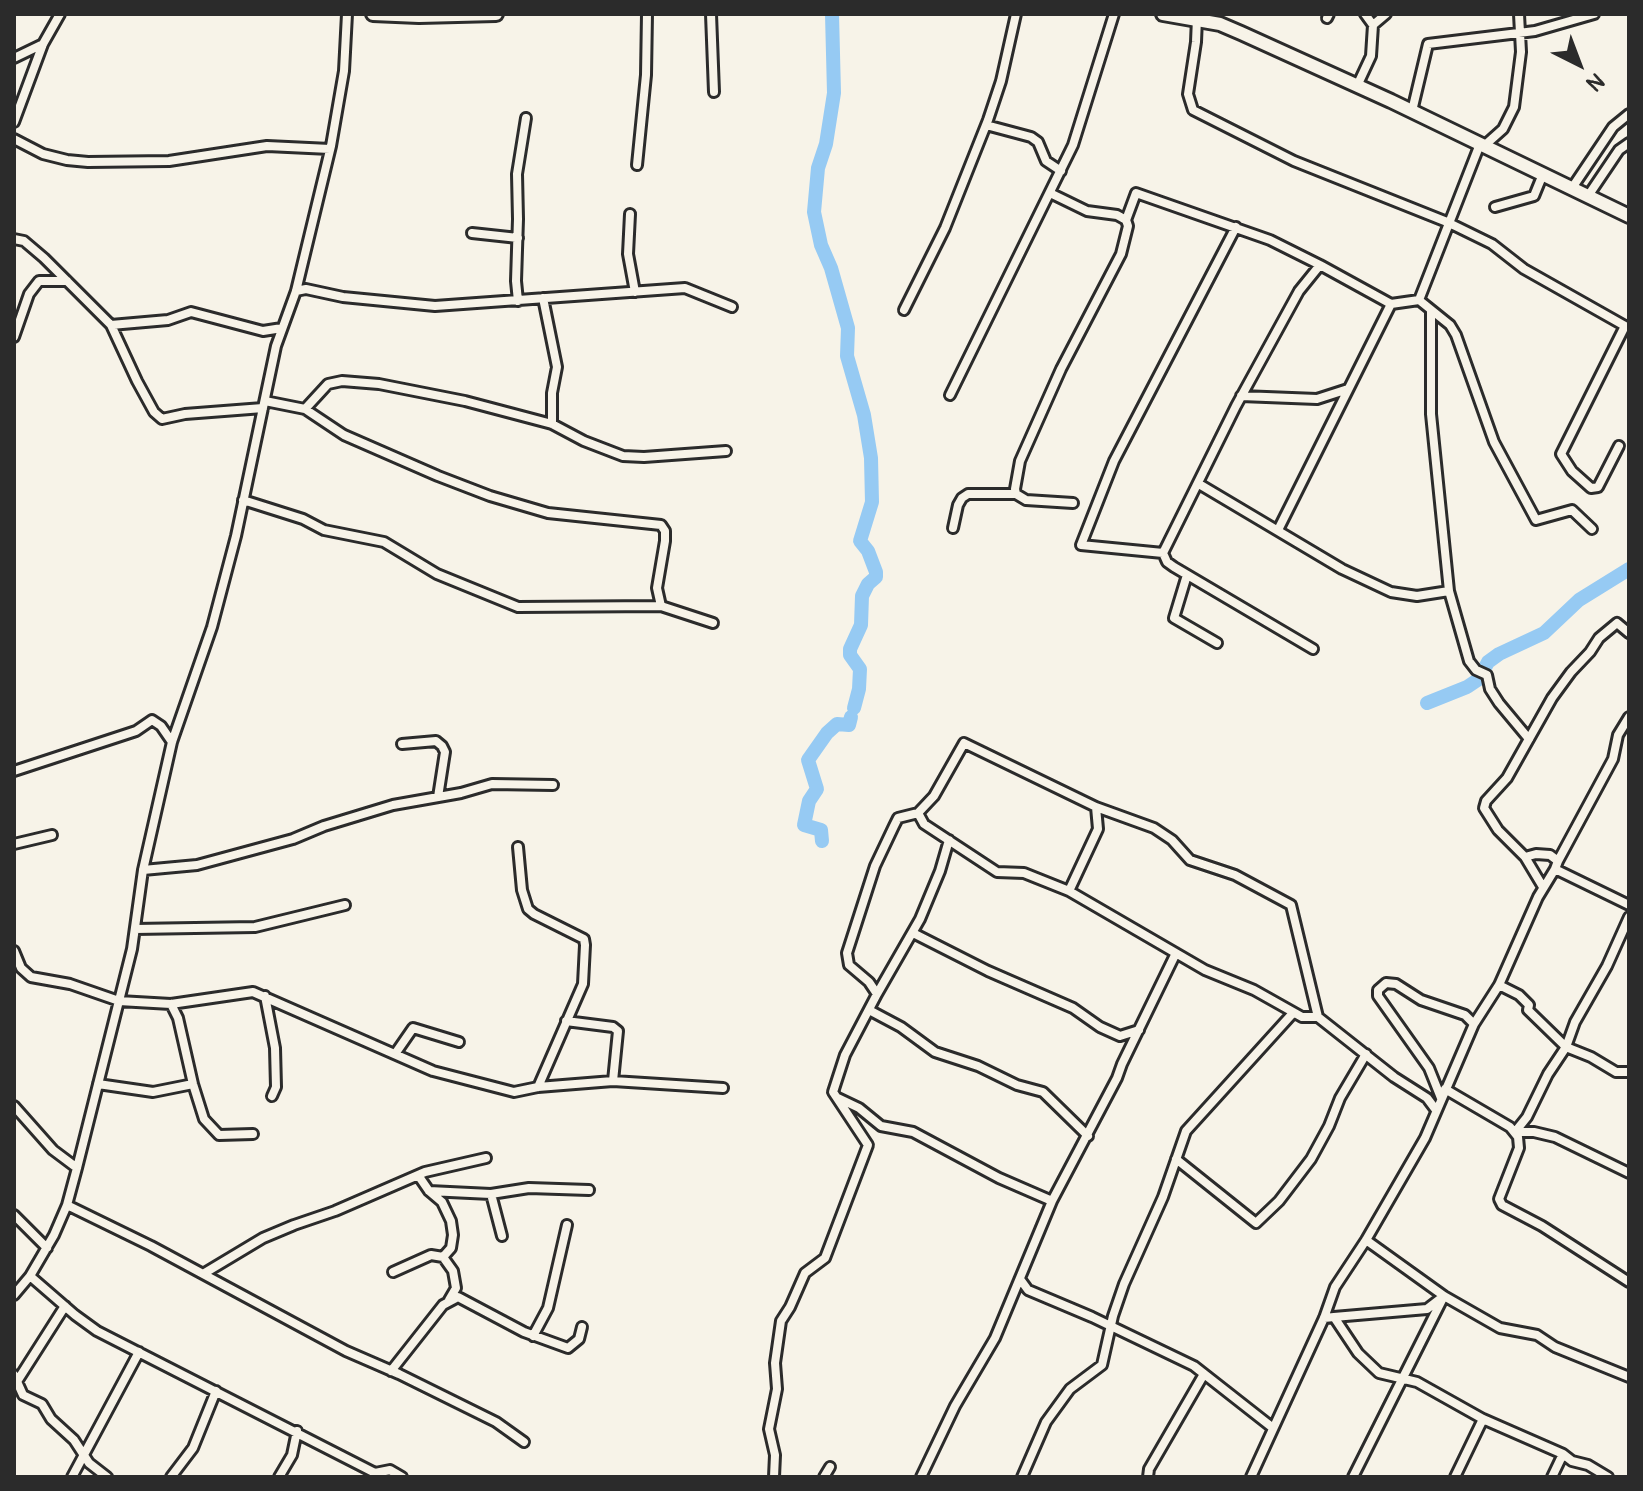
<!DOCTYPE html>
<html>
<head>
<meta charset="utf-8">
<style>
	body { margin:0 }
	#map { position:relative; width:1643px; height:1491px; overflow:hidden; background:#f7f3e8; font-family:Pangolin,sans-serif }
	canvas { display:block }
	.frame { position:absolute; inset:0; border:16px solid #2b2b2b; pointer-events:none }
	.north { position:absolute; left:1539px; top:24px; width:80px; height:80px; -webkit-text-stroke:6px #f7f3e8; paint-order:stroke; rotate:138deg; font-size:22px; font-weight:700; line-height:32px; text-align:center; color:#2b2b2b }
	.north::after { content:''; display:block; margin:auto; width:28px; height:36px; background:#2b2b2b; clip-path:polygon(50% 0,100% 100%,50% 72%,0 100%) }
</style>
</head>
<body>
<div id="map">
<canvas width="1643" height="1491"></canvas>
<div class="frame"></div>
<div class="north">N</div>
</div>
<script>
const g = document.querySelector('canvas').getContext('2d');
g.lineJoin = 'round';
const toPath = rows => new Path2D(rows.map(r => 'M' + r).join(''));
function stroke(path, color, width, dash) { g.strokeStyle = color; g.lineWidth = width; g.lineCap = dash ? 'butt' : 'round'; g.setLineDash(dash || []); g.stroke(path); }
const river = toPath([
	[832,14,834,93,826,144,818,168,814,212,821,245,831,268,848,328,847,356,864,415,871,458,872,502,860,541,868,551,876,572,876,577,868,584,862,596,861,625,850,649,850,655,860,669,859,689,854,708],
	[1427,703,1467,687,1479,679,1488,662,1499,654,1544,633,1579,600,1629,569],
	[822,841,821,830,804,825,809,801,817,789,808,760,827,733,837,724,849,725,851,717]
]);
const street = toPath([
	[711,14,714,92],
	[1365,14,1373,25],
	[1197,18,1196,42,1188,94,1193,110,1294,161,1447,222,1492,244,1524,269,1625,326,1561,454,1572,471,1591,488,1598,487,1619,446],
	[1327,18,1329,14],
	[14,58,43,44],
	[1357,86,1371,56,1373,25,1386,14],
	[1412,111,1428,44,1535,31,1594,14],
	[14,122,43,44,60,14],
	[986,125,1031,137,1038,142,1046,161,1061,171],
	[14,139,43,154,67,160,88,162,169,161,267,146,330,149],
	[1480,144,1419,300,1450,325,1456,335,1494,442,1536,520,1572,510,1592,529],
	[1484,146,1503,129,1514,107,1521,52,1519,14],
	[637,165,646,75,647,14],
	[1572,188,1613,127,1629,114],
	[1050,193,1087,211,1117,215,1126,220,1128,226,1121,254,1061,369,1020,461,1015,489,1016,494,1026,500,1073,503],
	[1588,196,1619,150,1629,143],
	[1495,207,1534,196,1543,174],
	[630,214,628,254,635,292],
	[1126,220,1136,193,1270,240,1320,265],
	[472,233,518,238],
	[14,239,24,241,44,258,111,325,168,320,191,312,263,331,282,328],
	[296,291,306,289,343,297,435,306,685,288,732,307],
	[543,298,557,367,552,393,552,424],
	[518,301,516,281,518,219,517,174,526,118],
	[904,310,945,228,988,120,1001,81,1016,14],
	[1431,311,1431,414,1449,591,1469,661,1476,670,1487,675,1490,689,1499,703,1529,739],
	[111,325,137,381,154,412,162,419,185,414,263,408],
	[14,337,29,294,39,281,67,281],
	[950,395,1073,145,1114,14],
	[1241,396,1317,399,1348,389],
	[265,401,305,409,344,435,438,476,490,496,548,513,661,525,665,531,665,541,657,588,661,606,713,623],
	[305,409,328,384,342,381,379,384,465,401,552,424,584,441,623,456,644,457,726,451],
	[1199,484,1342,569,1391,592,1417,596,1449,591],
	[243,500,303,519,324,530,384,542,437,574,518,607,661,606],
	[953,528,958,505,962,498,968,494,1016,494],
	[1278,530,1391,304],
	[1163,553,1081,545,1114,461,1236,227],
	[1187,575,1174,618,1217,643],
	[1313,649,1174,567,1167,562,1163,553,1236,406,1299,291,1320,265,1391,304,1419,300],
	[402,744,436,741,442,746,445,752,438,797],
	[14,771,136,731,152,720,161,726,172,742],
	[1096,807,1154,828,1172,840,1190,860,1235,875,1291,905,1318,1017],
	[14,844,52,835],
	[518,847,522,890,528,909,534,914,584,939,585,945,583,984,538,1087],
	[1525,857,1543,887],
	[1558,861,1613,759,1618,735,1629,717],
	[1555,869,1558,861,1550,855,1536,854,1525,857,1498,830,1484,808,1486,801,1507,778,1552,698,1571,672,1590,652,1599,638,1617,623,1629,633],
	[143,870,197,865,293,839,324,826,393,805,461,793,492,784,553,785],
	[1069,891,1098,829,1096,807,964,743,934,796,918,813,924,824,997,872,1024,873,1069,891,1205,970,1254,990,1302,1017,1318,1017,1394,1077,1427,1098,1436,1110],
	[135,929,255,927,345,905],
	[913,933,988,971,1073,1008,1100,1027,1120,1036,1139,1030],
	[14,951,21,968,31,977,70,984,119,1001,171,1004,253,992,433,1071,514,1092,538,1087,613,1081,723,1088],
	[1499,985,1519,995,1529,1005,1528,1010,1566,1047,1591,1057,1616,1072,1629,1072],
	[877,994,920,919,940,871,949,840],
	[265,996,275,1048,276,1087,272,1096],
	[171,1004,178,1018,193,1084,204,1119,219,1135,253,1134],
	[869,1010,901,1027,935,1052,978,1066,1017,1085,1043,1092,1088,1136],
	[566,1021,613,1027,618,1031,613,1081],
	[395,1054,413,1028,459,1042],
	[98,1084,153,1092,193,1084],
	[1445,1089,1510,1127,1518,1137,1519,1148,1499,1199,1502,1205,1542,1226,1629,1282],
	[838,1098,859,1108,881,1126,913,1132,999,1178,1052,1201],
	[1441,1098,1429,1068,1378,996,1378,990,1386,983,1396,984,1421,1000,1465,1015,1474,1024],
	[14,1106,53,1150,77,1168],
	[1515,1132,1527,1117,1548,1074,1566,1047,1575,1022,1607,966,1629,917],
	[1515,1132,1534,1132,1555,1137,1629,1173],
	[1176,1159,1256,1223,1279,1201,1311,1159,1329,1126,1340,1098,1366,1054],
	[418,1175,429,1191,442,1202,451,1221,453,1235,451,1248,443,1257],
	[429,1191,491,1194,529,1188,589,1190],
	[491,1194,502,1236],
	[67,1205,151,1246,346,1351,399,1374,496,1422,524,1442],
	[14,1215,47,1248],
	[1366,1240,1444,1296,1500,1328,1537,1335,1555,1347,1629,1377],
	[393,1272,431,1255,443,1257,453,1271,456,1288,449,1300],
	[203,1274,263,1238,294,1225,335,1211,425,1172,486,1158],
	[30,1276,75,1315,97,1331,375,1473,390,1470,402,1477],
	[1020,1279,1028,1290,1092,1317,1194,1366,1273,1428],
	[14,1295,30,1276,54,1235,67,1205,77,1168,132,949,143,870,172,742,212,627,236,536,276,346,296,291,331,146,344,71,347,14],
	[1334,1317,1427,1309,1440,1299],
	[1324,1318,1334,1317,1358,1353,1379,1373,1417,1382,1483,1419,1563,1454,1572,1461,1588,1465,1608,1477],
	[533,1336,548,1308,567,1225],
	[391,1371,443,1305,458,1297,524,1332,568,1348,579,1339,582,1327],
	[14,1375,23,1395,42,1404,51,1419,74,1440,89,1463,107,1477],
	[16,1383,65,1306],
	[72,1477,139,1352],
	[171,1477,193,1448,216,1391],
	[279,1477,292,1455,297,1431],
	[774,1477,775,1455,769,1429,777,1389,775,1363,781,1321,790,1307,805,1273,825,1258,868,1145,833,1092,845,1055,877,994,869,982,849,965,847,953,875,866,894,826,898,818,918,813],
	[824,1477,830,1467],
	[921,1477,955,1406,995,1338,1052,1201,1117,1078,1122,1064,1176,953],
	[1022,1477,1046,1422,1070,1389,1102,1365,1113,1316,1124,1284,1163,1197,1186,1131,1293,1013],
	[1148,1477,1149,1469,1204,1374],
	[1251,1477,1324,1318,1335,1287,1366,1240,1425,1138,1474,1024,1499,985,1538,897,1555,869,1629,905],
	[1353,1477,1444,1296],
	[1455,1477,1483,1419],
	[1552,1477,1563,1454]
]);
const secondary = toPath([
	[373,14,419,16,496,14],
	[1163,14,1220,24,1241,33,1391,101,1629,216]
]);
stroke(river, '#96caf3', 14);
stroke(street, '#2b2b2b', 14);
stroke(secondary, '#2b2b2b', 18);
stroke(street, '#f7f3e8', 8);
stroke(secondary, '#f7f3e8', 12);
</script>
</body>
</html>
